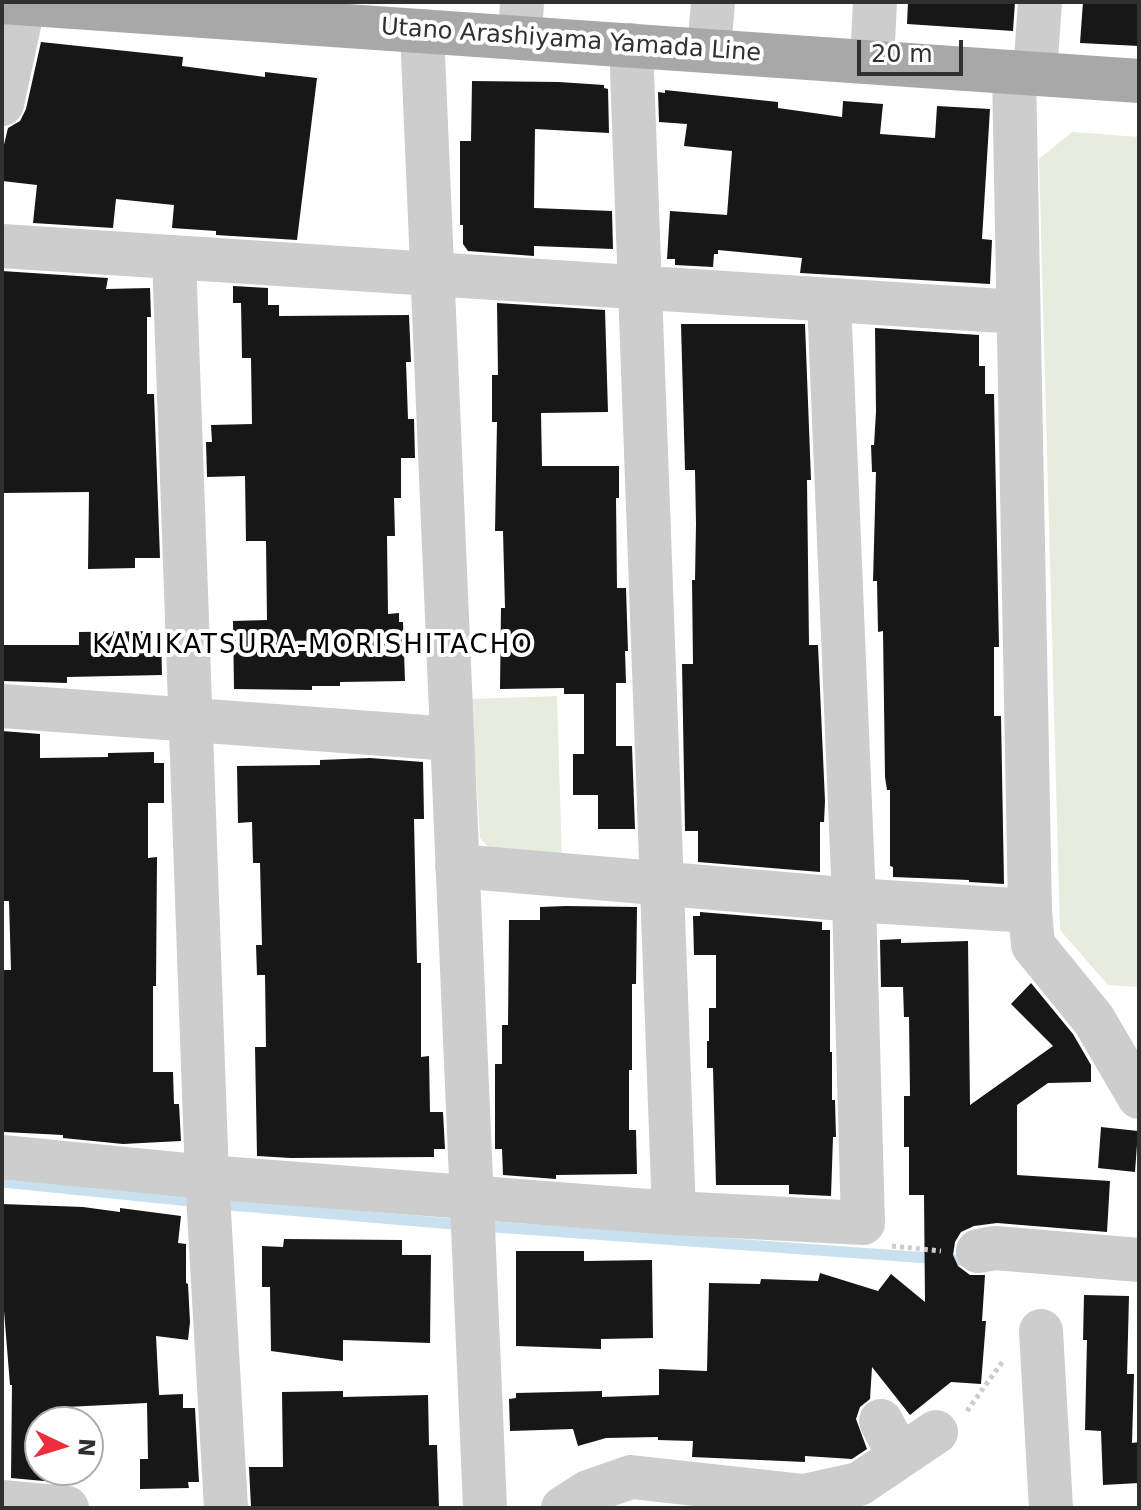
<!DOCTYPE html>
<html>
<head>
<meta charset="utf-8">
<style>
	body { margin:0 }
	#map { position:relative; width:1141px; height:1510px; overflow:hidden; background:#fff; font-family:"DejaVu Sans",sans-serif }
	canvas { display:block }
	.frame { position:absolute; inset:0; border:4px solid #303030; pointer-events:none }
	.north { position:absolute; left:24px; top:1406px; width:80px; height:80px; box-sizing:border-box; background:#fff; border:2px solid #acacac; border-radius:50%; rotate:94deg; font-size:22px; font-weight:700; line-height:32px; text-align:center; color:#303030 }
	.north::after { content:''; display:block; margin:auto; width:28px; height:36px; background:#ec2d3d; clip-path:polygon(50% 0,100% 100%,50% 72%,0 100%) }
	.scale { position:absolute; left:857px; top:40px; width:106px; height:36px; box-sizing:border-box; border:4px solid #303030; border-top:0; padding-left:10px; font-size:24px; line-height:28px; white-space:nowrap; color:#303030; -webkit-text-stroke:6px #fff; paint-order:stroke }
</style>
</head>
<body>
<div id="map">
<canvas width="1141" height="1510"></canvas>
<div class="frame"></div>
<div class="north">N</div>
<div class="scale">20 m</div>
</div>
<script>
const g = document.querySelector('canvas').getContext('2d');
g.lineJoin = 'round';
function fill(path, color) { g.fillStyle = color; g.fill(path, 'evenodd'); }
const toPath = rows => new Path2D(rows.map(r => 'M' + r).join(''));
function stroke(path, color, width, dash) { g.strokeStyle = color; g.lineWidth = width; g.lineCap = dash ? 'butt' : 'round'; g.setLineDash(dash || []); g.stroke(path); }
function drawText(font, color, halo, rows, align = 'center') {
  g.font = font + ' "DejaVu Sans",sans-serif'; g.lineWidth = 8; g.setLineDash([]); g.textBaseline = 'middle'; g.strokeStyle = halo; g.fillStyle = color; for (const [text, x, y, turn = 0] of rows) {
    g.save(); g.translate(x, y); g.rotate((+turn || 0) * Math.PI / 180); g.textAlign = isNaN(turn) ? turn : align; if (halo) g.strokeText(text, 0, 0); g.fillText(text, 0, 0); g.restore();
  }
}
const green = toPath([
	[1072,132,1139,137,1139,987,1108,985,1060,930,1039,159],
	[557,696,562,861,497,857,480,838,471,699]
]);
const stream = toPath([
	[2,1182,201,1202],
	[218,1204,464,1225],
	[481,1226,971,1261]
]);
const building = toPath([
	[908,2,1015,2,1013,31,907,24],
	[1083,2,1139,4,1139,46,1080,43],
	[41,42,183,57,182,66,265,77,265,72,317,78,297,240,216,235,216,231,172,228,174,205,116,199,113,228,33,223,37,185,2,181,2,153,8,128,20,121,26,109],
	[472,81,559,82,604,85,604,88,608,89,609,133,535,129,534,208,612,211,613,249,534,246,534,256,468,251,463,244,463,225,460,225,460,141,471,141],
	[665,90,778,102,778,108,842,117,843,101,883,104,880,134,935,138,937,106,990,109,982,239,992,240,990,284,800,273,802,258,718,250,718,254,714,254,713,267,675,265,675,259,667,259,670,211,727,215,732,151,684,146,687,124,659,122,658,92,665,93],
	[2,271,108,278,106,289,150,288,151,317,147,317,147,394,154,394,160,558,135,558,135,568,88,569,89,492,2,493],
	[233,286,268,288,268,305,279,305,279,316,409,315,411,362,406,362,408,419,414,419,415,458,401,458,401,498,394,498,395,536,387,536,388,614,399,613,399,622,403,622,405,681,340,682,340,686,312,686,312,690,234,689,233,621,267,620,266,541,246,541,245,476,207,477,206,442,212,442,211,425,252,424,251,358,242,358,241,303,233,303],
	[497,303,605,310,608,412,541,413,542,466,619,466,619,498,616,498,617,588,626,588,628,651,625,651,626,683,616,683,616,746,632,746,635,829,598,829,598,795,573,795,573,754,584,754,584,694,564,694,564,688,500,689,501,608,505,608,503,531,495,531,497,422,492,422,492,375,498,375],
	[681,324,805,324,811,480,807,480,809,645,818,645,825,801,824,822,820,822,820,872,698,862,698,831,685,831,682,664,693,664,692,580,695,580,696,524,695,470,685,470],
	[875,328,979,335,979,366,985,366,985,394,994,394,999,647,994,647,994,716,1001,716,1004,884,969,882,969,880,893,877,893,867,890,866,890,790,887,790,885,777,883,631,878,632,877,581,873,581,876,472,872,472,871,445,874,445,876,412],
	[161,631,162,675,67,677,67,683,2,681,2,645,79,645,79,632],
	[2,731,40,734,40,758,108,757,108,753,154,752,154,763,164,763,164,803,148,803,148,858,157,857,156,986,153,986,153,1072,173,1072,174,1104,179,1104,181,1141,123,1144,63,1138,63,1135,4,1132,2,970,11,970,9,901,3,901],
	[370,758,423,762,424,819,414,819,417,963,421,963,421,1057,429,1056,430,1112,443,1112,445,1149,434,1149,434,1157,291,1158,257,1156,255,1047,266,1047,265,975,257,975,256,945,262,945,260,863,253,863,252,822,238,823,237,766,320,765,320,760],
	[566,906,637,907,636,984,632,984,632,1070,629,1070,629,1130,636,1130,637,1174,556,1175,556,1179,503,1175,502,1149,495,1149,495,1064,502,1064,502,1025,508,1025,509,920,540,920,540,907],
	[700,912,822,922,822,930,830,930,830,1052,832,1052,832,1100,835,1100,836,1137,833,1137,831,1196,789,1194,789,1185,716,1185,713,1068,707,1068,707,1041,709,1041,709,1008,716,1008,716,955,694,955,693,916,700,916],
	[901,939,901,943,968,941,970,1105,1053,1046,1011,1004,1031,983,1073,1034,1091,1065,1091,1082,1048,1083,1017,1105,1017,1175,1110,1181,1107,1232,997,1223,974,1226,961,1232,955,1242,953,1255,958,1266,970,1275,985,1275,982,1321,986,1321,981,1384,951,1382,910,1415,872,1367,870,1399,860,1407,856,1419,867,1449,852,1459,805,1456,805,1462,692,1457,693,1441,658,1440,658,1437,606,1438,578,1446,573,1429,510,1431,509,1399,516,1398,516,1393,602,1391,602,1397,659,1395,659,1369,707,1371,709,1283,760,1284,761,1279,818,1281,820,1273,878,1291,891,1274,925,1302,924,1195,909,1195,909,1147,904,1147,904,1096,910,1096,909,1017,904,1017,903,987,881,987,880,940],
	[1101,1127,1138,1131,1135,1172,1098,1168],
	[2,1204,83,1207,120,1212,120,1208,181,1216,178,1243,186,1244,186,1283,188,1284,190,1322,188,1340,156,1336,159,1395,183,1394,183,1408,195,1408,199,1482,188,1482,189,1488,140,1489,140,1459,148,1459,147,1403,66,1407,66,1422,40,1422,40,1470,65,1470,65,1483,11,1478,12,1385,10,1385,2,1286],
	[284,1239,402,1240,402,1255,431,1255,430,1343,343,1340,343,1361,271,1351,270,1287,262,1287,262,1246,283,1247],
	[516,1251,584,1251,584,1261,652,1260,653,1338,601,1339,601,1349,516,1346],
	[1084,1295,1129,1296,1127,1374,1134,1374,1132,1443,1139,1442,1139,1483,1103,1485,1101,1431,1085,1430,1087,1340,1083,1340],
	[343,1391,343,1397,428,1395,429,1445,437,1445,439,1508,251,1507,249,1467,283,1467,282,1392]
]);
const path = toPath([
	[892,1246,941,1251],
	[967,1411,1003,1361]
]);
const minor = toPath([
	[422,31,485,1508],
	[520,38,522,2],
	[631,45,674,1213],
	[709,51,713,2],
	[872,62,875,2],
	[1014,72,1030,911,1033,945,1094,1020,1139,1097],
	[1035,73,1040,2],
	[2,104,24,2],
	[2,246,1017,312],
	[174,257,207,1177,226,1508],
	[2,706,452,739],
	[457,866,854,900,1030,911],
	[2,1157,207,1177,674,1213,863,1223,854,900,829,300],
	[978,1251,995,1248,1139,1260],
	[1041,1331,1051,1508],
	[881,1421,899,1456],
	[2,1502,67,1508],
	[563,1508,588,1492,631,1477,804,1496,859,1484,936,1432]
]);
const major = toPath([
	[2,2,1139,81]
]);
const streetNames = [
	["Utano Arashiyama Yamada Line",571,41,4]
];
const neighbourhoodNames = [
	["KAMIKATSURA-MORISHITACHO",313,646]
];
fill(green, '#e6edde');
stroke(stream, '#c9e0ee', 11);
fill(building, '#171717');
stroke(path, '#cdcdcd', 5, [4, 4]);
stroke(minor, '#cdcdcd', 44);
stroke(major, '#a8a8a8', 44);
drawText('24px', '#303030', '#fff', streetNames);
g.letterSpacing = '2px';
drawText('26px', '#000', '#fff', neighbourhoodNames);
g.letterSpacing = '0px';
</script>
</body>
</html>
